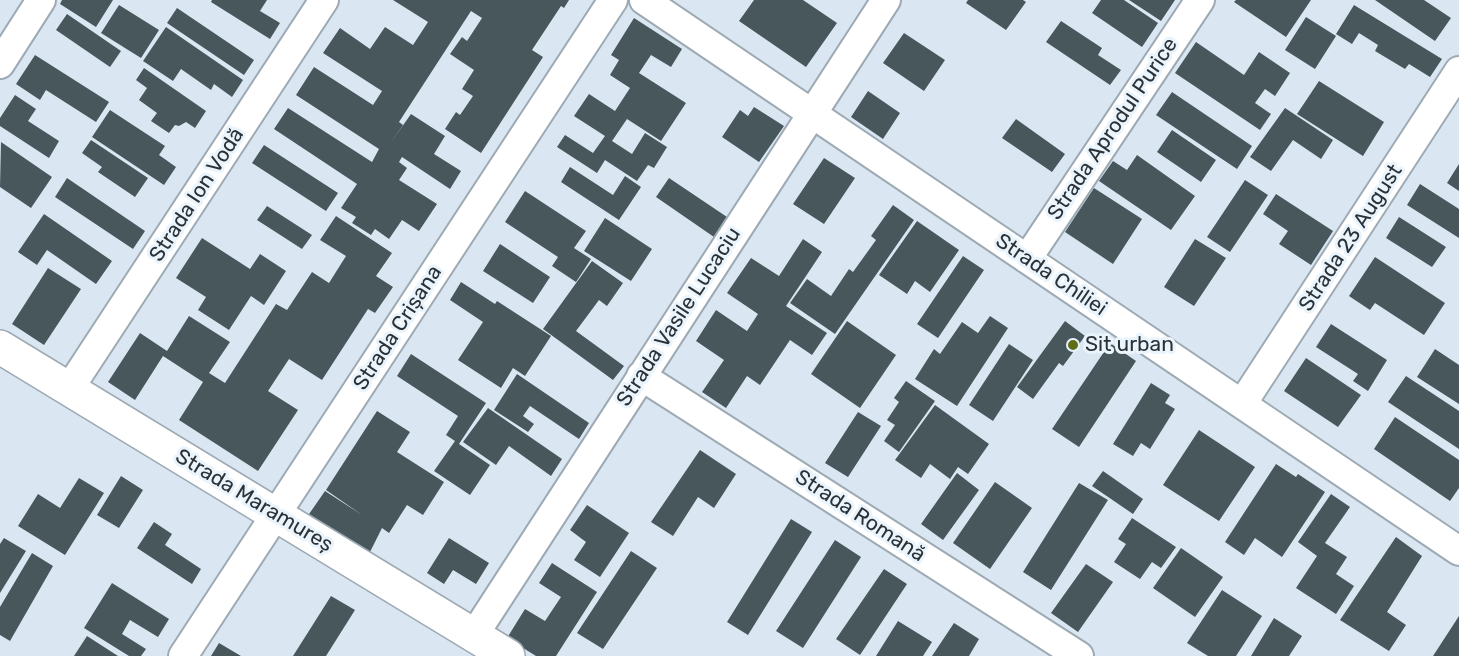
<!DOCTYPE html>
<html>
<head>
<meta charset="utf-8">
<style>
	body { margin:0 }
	canvas { display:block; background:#dae7f2 }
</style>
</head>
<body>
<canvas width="1459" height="656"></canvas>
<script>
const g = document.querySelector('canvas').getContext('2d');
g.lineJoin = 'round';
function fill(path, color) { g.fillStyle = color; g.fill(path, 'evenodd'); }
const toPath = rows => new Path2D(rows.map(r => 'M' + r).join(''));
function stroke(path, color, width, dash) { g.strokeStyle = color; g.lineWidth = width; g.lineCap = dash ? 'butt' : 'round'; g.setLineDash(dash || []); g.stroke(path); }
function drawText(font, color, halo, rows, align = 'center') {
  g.font = font + ' Rubik,sans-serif'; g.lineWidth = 6; g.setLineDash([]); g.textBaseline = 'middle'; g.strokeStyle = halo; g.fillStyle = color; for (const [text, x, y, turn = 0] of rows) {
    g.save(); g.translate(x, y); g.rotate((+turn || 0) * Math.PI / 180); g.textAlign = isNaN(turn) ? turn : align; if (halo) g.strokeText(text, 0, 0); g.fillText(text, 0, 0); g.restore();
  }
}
const building = toPath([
	[62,0,113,0,96,27,60,4],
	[212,0,267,0,260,11,280,23,270,39,211,2],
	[393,0,569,0,564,8,561,6,532,50,543,57,481,153,445,129,456,112,460,115,473,96,462,89,474,70,450,54,462,37,467,41,482,18,471,11,399,122,403,125,387,148,411,114,445,136,434,154,461,171,450,189,402,157,399,162,407,168,399,180,437,204,419,231,402,220,389,239,375,229,371,235,352,223,356,217,341,208,357,184,274,129,288,108,372,162,379,149,296,95,314,67,373,105,382,91,323,53,340,28,370,49,385,27,413,45,428,22],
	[754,0,803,0,837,23,806,67,739,21],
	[968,0,1023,0,1026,2,1006,30,966,3],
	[1101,0,1124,0,1158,23,1142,47,1092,13],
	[1129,0,1175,0,1161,21],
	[1236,0,1311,0,1286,37,1234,2],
	[1375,0,1424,0,1451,18,1435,41],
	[119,5,159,30,141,58,101,33],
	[1354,5,1442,59,1430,77,1409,64,1405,69,1375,51,1378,45,1359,33,1352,44,1336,34],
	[177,8,254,60,244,75,167,23],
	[67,14,121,51,110,67,56,30],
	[1306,17,1336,36,1315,69,1285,50],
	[634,18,682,49,671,67,651,55,639,73,686,103,661,141,627,119,612,141,632,154,645,133,667,147,654,168,648,165,637,181,605,160,597,173,557,147,565,135,593,153,605,136,574,116,589,94,615,111,630,88,610,75,619,60,611,55],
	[1061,21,1102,48,1098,55,1121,70,1110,85,1046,42],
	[166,27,243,80,232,97,214,84,211,90,181,69,173,81,143,61],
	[904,33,945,60,924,91,883,63],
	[1196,42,1244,75,1259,52,1290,73,1275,96,1265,89,1255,103,1271,114,1260,130,1175,73],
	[35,55,109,102,96,122,46,90,40,100,16,84],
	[144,68,206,111,195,128,186,122,179,126,175,125,169,133,151,121,157,113,139,100,147,88,136,80],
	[1319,81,1384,122,1363,156,1297,114],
	[868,91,900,113,883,139,851,117],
	[1172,92,1252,146,1237,169,1156,115],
	[15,95,36,109,28,121,59,141,49,158,0,126,0,118],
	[754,107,784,126,759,162,722,137,740,110,748,116],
	[1285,108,1333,140,1321,159,1293,140,1271,171,1250,157],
	[110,110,165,146,159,155,176,167,164,185,92,137],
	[1016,119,1065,154,1052,172,1002,138],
	[1172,130,1216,160,1201,182,1157,152],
	[91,140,148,178,135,197,98,172,102,167,82,153],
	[1,142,52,177,31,208,0,187],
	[264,145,338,193,326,211,252,163],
	[1137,155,1195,196,1171,230,1099,181,1113,161,1127,170],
	[824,158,855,178,824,224,793,204],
	[1459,164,1459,191,1447,183],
	[570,167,613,195,625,176,641,187,619,220,561,182],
	[67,178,145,231,133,249,55,197],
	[669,178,727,217,714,237,656,197],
	[1245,180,1268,195,1230,252,1207,237],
	[1420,184,1459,209,1459,238,1407,205],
	[1094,188,1142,219,1113,264,1065,232],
	[525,191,586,231,574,248,591,259,576,282,552,266,558,257,505,222],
	[1276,194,1333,231,1311,265,1279,244,1288,231,1263,214],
	[893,205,914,220,835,334,790,303,807,279,831,296,849,269,853,272,876,240,871,236],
	[267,206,312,235,302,249,257,220],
	[44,214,112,261,96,284,47,250,37,265,18,252],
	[336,216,392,253,376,276,393,287,375,313,368,309,322,380,289,359,268,391,298,410,258,471,179,420,203,382,163,356,135,400,108,382,140,333,167,351,189,316,230,342,209,373,225,383,276,304,287,310,312,272,329,283,346,256,320,240],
	[1399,217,1446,247,1432,267,1386,238],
	[605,218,652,249,631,281,584,251],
	[917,221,959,250,930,292,915,281,907,294,879,275],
	[202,238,250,269,260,254,286,271,264,305,251,296,229,330,198,310,206,297,176,278],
	[803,239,822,252,786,306,827,333,812,355,790,340,760,385,747,376,726,408,702,392,724,360,696,341,716,310,747,331,758,314,727,293,751,258,779,276],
	[1195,239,1226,258,1194,306,1164,287],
	[500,244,550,277,533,303,483,271],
	[963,256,984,270,938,338,917,324],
	[1375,257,1445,303,1424,335,1375,303,1370,310,1349,296],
	[592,261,623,283,607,306,599,300,576,331,624,366,613,380,543,329],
	[48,268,81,289,44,345,12,324],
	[461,282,495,304,497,301,551,336,525,376,513,368,501,388,458,360,483,322,450,300],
	[990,316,1008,328,957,406,915,379,934,349,940,354,962,322,978,333],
	[847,321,896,355,860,408,811,374],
	[1065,321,1085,336,1063,366,1059,363,1033,399,1017,387],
	[1331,324,1387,360,1368,391,1353,381,1358,374,1316,347],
	[1110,343,1136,361,1079,447,1052,429],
	[1009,344,1033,360,993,421,969,405],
	[1435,349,1459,365,1459,404,1417,377],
	[411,354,486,403,459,444,490,465,470,495,434,471,455,441,446,435,458,416,397,376],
	[1306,358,1361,395,1338,427,1284,391],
	[517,374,589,423,579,439,530,406,523,416,534,424,528,432,494,410],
	[1406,376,1459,411,1459,449,1388,402],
	[906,381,935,401,899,452,884,441,895,425,887,420,899,402,894,398],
	[1151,383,1170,395,1165,403,1175,409,1150,449,1141,443,1133,456,1113,444],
	[935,405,989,444,968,474,958,467,950,479,930,464,921,478,895,460],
	[488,408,562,459,551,476,509,446,496,465,463,442],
	[377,411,410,432,397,452,444,482,423,515,407,505,389,533,382,528,368,556,307,517,325,491,362,515,326,490],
	[858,412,881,426,848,477,825,463],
	[1395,417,1459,460,1459,488,1450,501,1374,449],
	[1199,430,1255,467,1219,521,1163,485],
	[700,450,736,474,714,508,698,497,673,536,651,522],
	[1276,464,1296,477,1298,474,1325,492,1282,557,1255,538,1244,555,1225,542],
	[1103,471,1143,499,1133,514,1092,486],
	[957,473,979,490,943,540,921,524],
	[121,476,143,490,119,528,97,515],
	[79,478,104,493,65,555,18,526,38,494,60,508],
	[995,482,1032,508,990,569,953,543],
	[1079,483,1108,500,1051,590,1023,572],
	[1331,494,1350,507,1325,543,1347,557,1336,574,1354,586,1336,614,1296,588,1317,556,1298,542],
	[587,505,629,533,600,577,574,560,586,542,570,530],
	[1132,518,1176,547,1161,568,1152,562,1140,579,1114,562,1126,544,1118,539],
	[791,519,812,532,748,635,727,622],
	[154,522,172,534,165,545,201,569,192,584,137,548],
	[1396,537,1422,556,1387,612,1406,625,1389,651,1340,620],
	[4,538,26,551,0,593,0,544],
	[449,538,489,563,476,584,453,570,444,584,427,573],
	[835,540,861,557,803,648,776,631],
	[1181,548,1223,577,1195,617,1153,588],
	[631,551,657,568,603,649,577,633],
	[32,553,53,566,10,641,0,635,0,607],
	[552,563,597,592,556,656,536,656,507,638,525,609,545,621,561,597,539,583],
	[1086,564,1113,582,1078,632,1051,613],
	[884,569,907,584,860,655,836,639],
	[112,583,169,619,158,637,130,620,122,634,146,649,141,656,129,656,84,628],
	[1222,590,1262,616,1236,656,1208,656,1187,643],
	[331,596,355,610,326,656,293,656],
	[1459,616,1459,656,1433,656],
	[1274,618,1302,636,1289,656,1251,656],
	[898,621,932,642,923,656,876,656],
	[954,623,979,639,969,656,932,656],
	[87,636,118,656,74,656],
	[219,643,241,656,211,656]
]);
const minor = toPath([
	[644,0,1459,551],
	[0,64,41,0],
	[1027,259,1200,0],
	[641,376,1079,656],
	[69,389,324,0],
	[1242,404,1459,71],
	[474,635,886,0],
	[183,656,613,0]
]);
const tertiary = toPath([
	[0,347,508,656]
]);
const markers = [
	[1073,345,6,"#5e6e19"]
];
const streetNames = [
	["Strada Aprodul Purice",1113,129,-56],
	["Strada Ion Vodă",197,195,-57],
	["Strada 23 August",1351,238,-57],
	["Strada Chiliei",1051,275,34],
	["Strada Vasile Lucaciu",679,317,-57],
	["Strada Crișana",398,328,-57],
	["Strada Maramureș",254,501,31],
	["Strada Romană",860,516,33]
];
const poiNames = [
	["Sit urban",1085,345]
];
fill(building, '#47575c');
stroke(minor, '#9daab4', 32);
stroke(tertiary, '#9daab4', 36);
stroke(minor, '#fff', 28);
stroke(tertiary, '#fff', 33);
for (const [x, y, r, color] of markers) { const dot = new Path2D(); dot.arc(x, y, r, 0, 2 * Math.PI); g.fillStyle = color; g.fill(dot); stroke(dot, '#e9f4fd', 2); }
drawText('21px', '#2c3135', '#e9f4fd', streetNames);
drawText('21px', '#2c3135', '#e9f4fd', poiNames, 'left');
</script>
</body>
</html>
